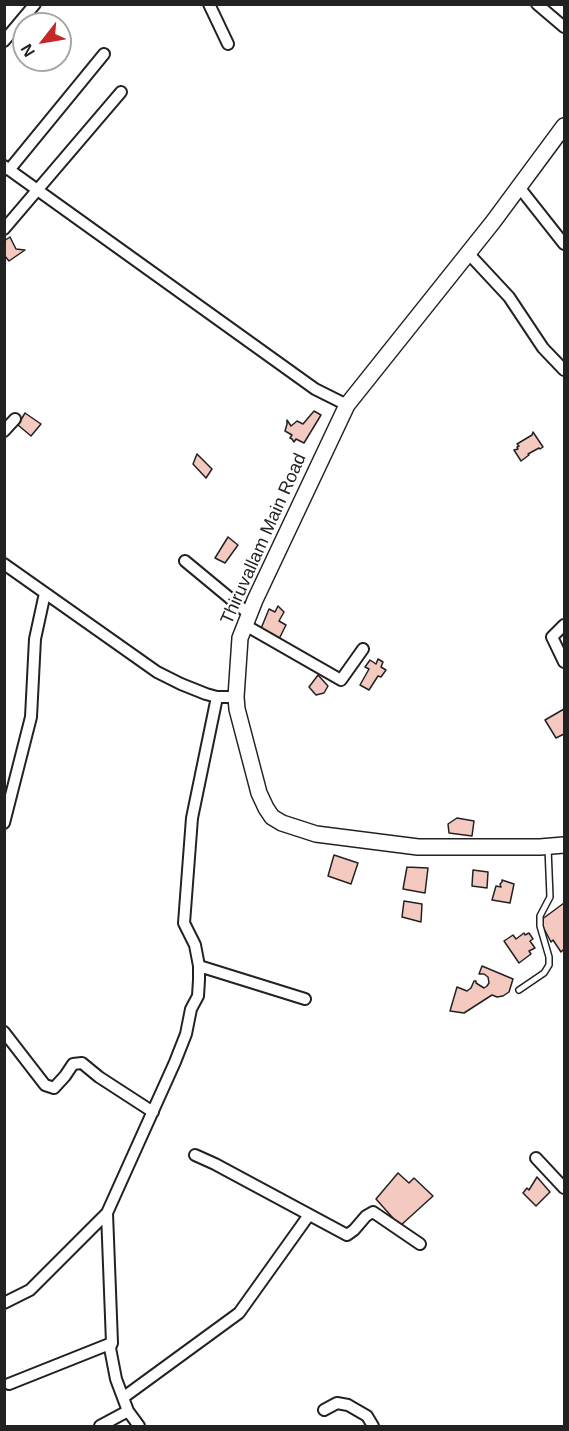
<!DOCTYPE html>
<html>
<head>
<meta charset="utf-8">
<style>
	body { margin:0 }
	#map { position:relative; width:569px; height:1431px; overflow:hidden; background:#fff; font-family:Arial,sans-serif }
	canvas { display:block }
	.frame { position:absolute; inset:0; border:6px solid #222; pointer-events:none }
	.north { position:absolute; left:12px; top:12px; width:60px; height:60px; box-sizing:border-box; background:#fff; border:2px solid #a7a7a7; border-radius:50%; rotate:239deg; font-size:16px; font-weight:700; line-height:24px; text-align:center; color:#222 }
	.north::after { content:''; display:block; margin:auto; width:21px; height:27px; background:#c62828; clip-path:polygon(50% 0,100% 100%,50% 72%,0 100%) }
</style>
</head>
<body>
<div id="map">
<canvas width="569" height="1431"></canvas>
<div class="frame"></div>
<div class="north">N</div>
</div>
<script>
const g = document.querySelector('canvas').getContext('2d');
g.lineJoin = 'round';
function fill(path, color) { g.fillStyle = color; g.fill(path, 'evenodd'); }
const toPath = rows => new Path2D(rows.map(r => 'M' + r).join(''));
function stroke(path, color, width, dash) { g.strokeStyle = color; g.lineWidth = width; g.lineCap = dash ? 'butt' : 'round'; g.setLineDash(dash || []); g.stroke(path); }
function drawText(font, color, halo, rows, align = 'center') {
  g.font = font + ' Arial,sans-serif'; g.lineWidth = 4.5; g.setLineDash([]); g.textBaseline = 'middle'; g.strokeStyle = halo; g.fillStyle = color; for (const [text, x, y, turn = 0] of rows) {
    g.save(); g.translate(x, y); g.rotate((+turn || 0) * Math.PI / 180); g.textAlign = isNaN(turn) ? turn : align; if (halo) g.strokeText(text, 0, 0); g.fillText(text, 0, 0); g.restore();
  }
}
const building = toPath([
	[10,237,16,249,25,250,9,261,4,255,4,241,10,237],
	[314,411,321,415,304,443,296,439,294,442,292,439,290,438,292,435,285,431,287,424,287,420,291,426,297,421,303,424,314,411],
	[25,413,41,424,31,436,18,425,25,413],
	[533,432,543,447,540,449,539,448,528,454,529,455,521,461,514,450,518,449,517,447,519,446,517,444,532,435,533,432],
	[197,454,212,469,206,478,193,464,197,454],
	[228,537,238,545,225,563,215,558,228,537],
	[278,606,284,612,279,621,286,625,278,641,260,631,269,609,275,612,278,606],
	[378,659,383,662,381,667,386,670,381,677,378,676,369,690,360,685,369,669,365,667,370,660,376,664,378,659],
	[318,675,328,686,324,693,316,695,309,687,318,675],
	[564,709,564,734,556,738,545,720,564,709],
	[457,818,474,821,472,836,449,833,448,824,457,818],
	[334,855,358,863,351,884,328,876,334,855],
	[407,867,428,868,425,893,403,889,407,867],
	[473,870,488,872,487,888,472,886,473,870],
	[502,880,514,884,510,903,492,900,496,886,501,887,500,884,502,882,502,880],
	[404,901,422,904,421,922,402,917,404,901],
	[564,903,564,949,561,952,553,940,551,942,542,925,541,920,564,903],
	[524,933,525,935,529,933,533,939,530,941,535,948,529,951,531,954,519,963,504,941,513,935,516,939,524,933],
	[482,966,513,979,509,992,503,996,497,997,492,995,464,1013,450,1011,457,987,467,991,471,988,474,981,476,981,476,983,484,988,487,986,489,983,488,977,484,974,479,974,482,966],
	[398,1173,409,1183,414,1178,433,1196,400,1226,376,1199,398,1173],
	[537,1177,550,1192,536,1206,523,1193,527,1188,529,1190,537,1177]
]);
const lane = toPath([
	[519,990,544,973,549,965,549,957,540,926,540,916,550,897,548,848]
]);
const street = toPath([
	[209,4,228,44],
	[537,4,564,27],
	[4,41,35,4],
	[4,166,315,389,347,405],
	[9,170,104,54],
	[519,187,564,244],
	[4,229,121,92],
	[468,253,509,297,543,348,564,370],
	[4,431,15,419],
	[185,561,249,614],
	[4,564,157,672,181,684,206,694,217,697,236,697],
	[245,625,341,680,363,649],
	[564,625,552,637,564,662],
	[4,823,31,717,35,639,45,593],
	[199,966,305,999],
	[4,1032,45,1085,54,1088,65,1076,73,1064,82,1063,99,1077,153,1112],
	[195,1155,215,1164,347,1235,354,1230,366,1216,373,1212,420,1244],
	[536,1158,564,1188],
	[107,1213,112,1343,110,1348,116,1379,128,1411,139,1426],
	[4,1303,30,1290,107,1213,175,1062,186,1034,191,1009,198,996,199,980,199,966,195,945,184,923,192,818,217,697],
	[9,1384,112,1343],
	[124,1397,239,1313,309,1215],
	[324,1410,337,1403,348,1405,367,1416,373,1426],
	[100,1426,128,1411]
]);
const secondary = toPath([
	[564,126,493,222,347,405,255,600,240,638,236,697,237,709,259,793,266,808,272,817,282,823,316,834,418,847,540,847,564,845]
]);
const streetNames = [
	["Thiruvallam Main Road",264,539,-66]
];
fill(building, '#f3c9c0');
stroke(building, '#222', 1.5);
stroke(lane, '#222', 8);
stroke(street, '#222', 14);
stroke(secondary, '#222', 18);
stroke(lane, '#fff', 5);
stroke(street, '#fff', 10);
stroke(secondary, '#fff', 15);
drawText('18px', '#222', '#fff', streetNames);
</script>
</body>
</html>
